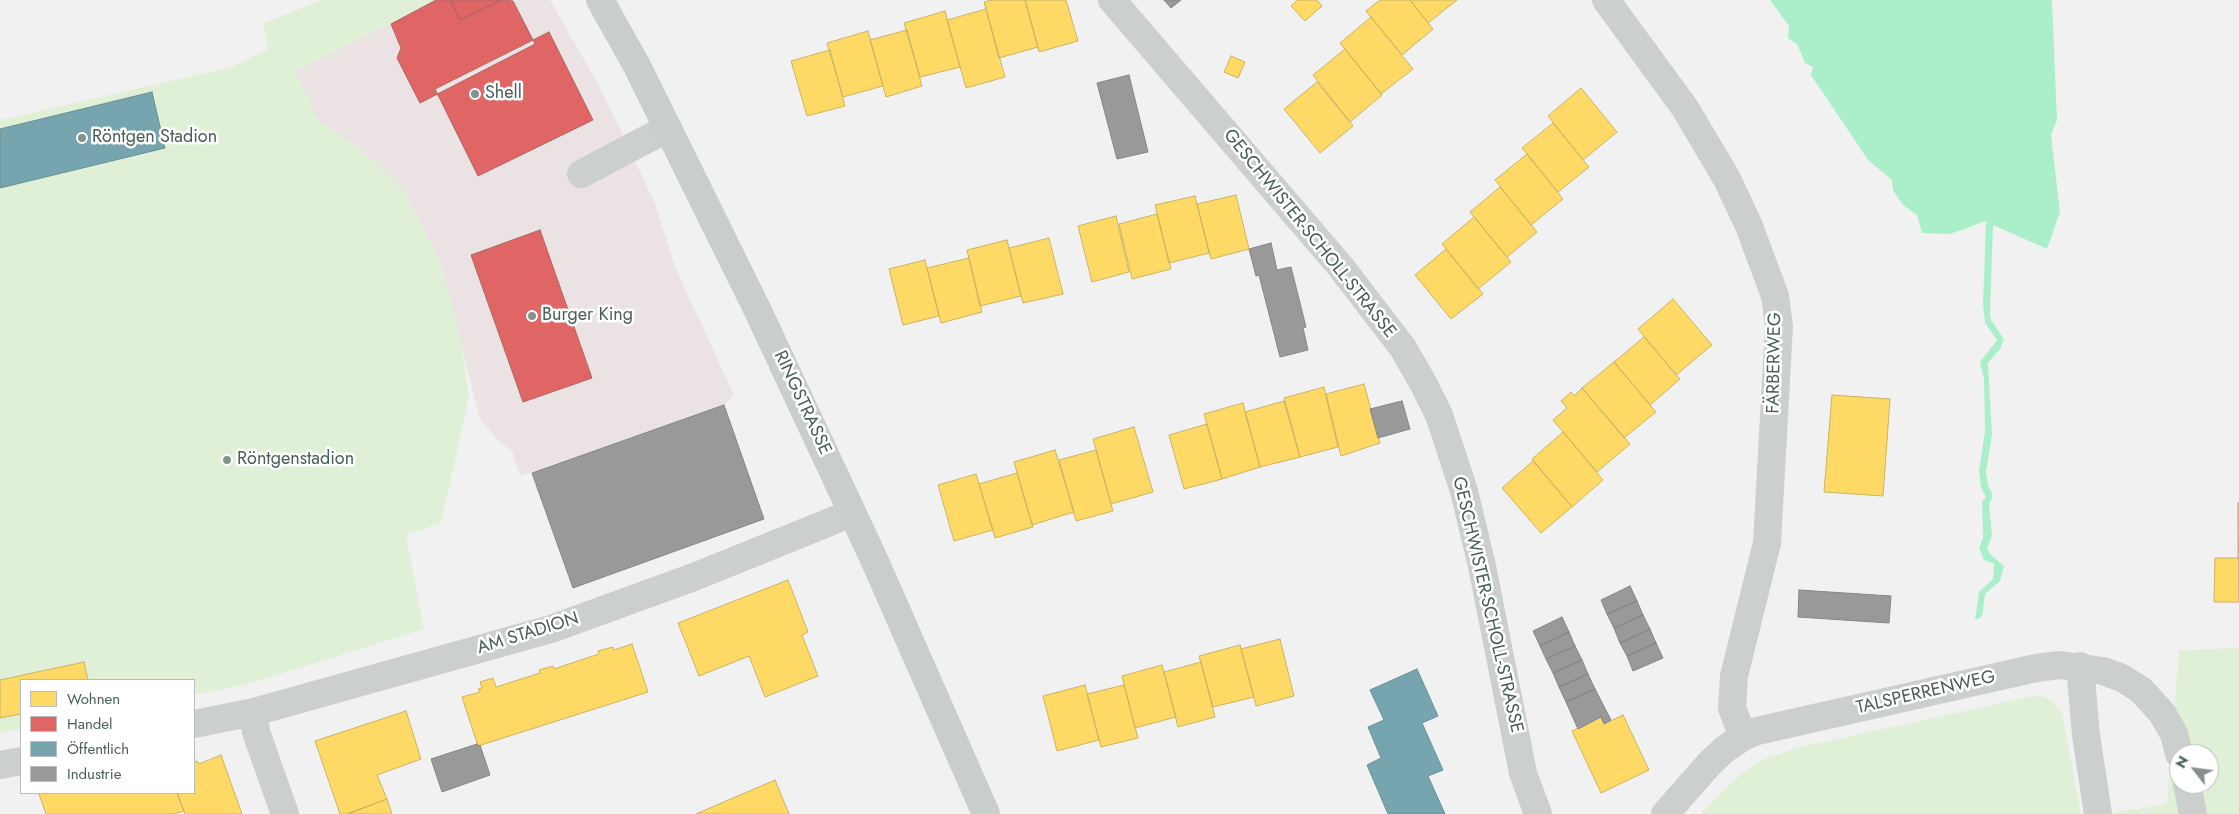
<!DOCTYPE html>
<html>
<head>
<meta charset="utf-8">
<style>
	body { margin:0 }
	#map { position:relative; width:2239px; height:814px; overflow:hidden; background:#f2f1f2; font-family:Jost,sans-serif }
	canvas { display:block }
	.legend { position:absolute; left:20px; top:679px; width:175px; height:115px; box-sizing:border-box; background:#fff; border:1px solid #b6bfbc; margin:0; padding:6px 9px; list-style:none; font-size:15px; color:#485e58 }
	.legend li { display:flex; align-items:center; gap:10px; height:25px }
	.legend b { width:25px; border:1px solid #b6bfbc }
	.north { position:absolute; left:2169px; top:744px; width:50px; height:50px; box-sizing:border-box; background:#fff; border:1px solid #b6bfbc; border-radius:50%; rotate:300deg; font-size:14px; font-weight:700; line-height:20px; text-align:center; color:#485e58 }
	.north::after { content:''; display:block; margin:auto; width:18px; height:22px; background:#84918e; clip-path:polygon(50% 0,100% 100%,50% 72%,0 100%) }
</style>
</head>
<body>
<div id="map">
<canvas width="2239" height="814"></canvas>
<ul class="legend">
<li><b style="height:14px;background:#ffd966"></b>Wohnen</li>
<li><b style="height:14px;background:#e06666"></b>Handel</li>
<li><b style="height:14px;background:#76a5af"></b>Öffentlich</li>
<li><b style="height:14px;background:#999"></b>Industrie</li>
</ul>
<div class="north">N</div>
</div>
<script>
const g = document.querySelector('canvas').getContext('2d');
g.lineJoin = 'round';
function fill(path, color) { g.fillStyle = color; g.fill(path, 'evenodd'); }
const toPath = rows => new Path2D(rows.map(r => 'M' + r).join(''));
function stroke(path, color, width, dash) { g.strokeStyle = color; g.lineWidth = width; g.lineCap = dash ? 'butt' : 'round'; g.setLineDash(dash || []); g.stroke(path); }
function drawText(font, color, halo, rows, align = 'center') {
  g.font = font + ' Jost,sans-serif'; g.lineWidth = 5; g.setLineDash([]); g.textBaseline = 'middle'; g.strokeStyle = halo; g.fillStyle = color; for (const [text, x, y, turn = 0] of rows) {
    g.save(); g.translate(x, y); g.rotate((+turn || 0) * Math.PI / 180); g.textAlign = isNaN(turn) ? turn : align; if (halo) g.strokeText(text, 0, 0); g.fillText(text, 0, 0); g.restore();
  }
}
const commercial = toPath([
	[436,0,550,0,598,84,654,201,675,267,734,395,724,405,520,476,512,451,499,442,480,419,443,271,423,227,400,186,361,150,318,120,295,71]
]);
const green = toPath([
	[323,0,436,0,295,71,318,120,361,150,400,186,423,227,443,271,460,337,469,397,441,523,406,535,424,629,248,684,194,695,194,680,21,680,21,729,0,733,0,120,232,67,268,49,263,23],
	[2239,648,2239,814,2107,814,2167,804,2179,650],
	[2179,754,2209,754,2209,784,2179,784],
	[2038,695,2049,699,2062,712,2081,814,1700,814,1741,774,1764,759,1796,748]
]);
const water = toPath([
	[1770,0,2052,0,2057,120,2051,135,2060,212,2047,249,1993,225,1990,314,1991,320,2004,339,2000,349,1988,363,1992,435,1986,472,1988,485,1993,496,1989,504,1992,536,1987,548,1991,555,2004,566,2000,581,1985,594,1982,617,1975,620,1979,592,1993,579,1994,564,1984,560,1979,548,1983,538,1982,502,1986,497,1981,488,1979,471,1985,431,1984,379,1980,362,1997,340,1985,323,1983,304,1986,221,1950,234,1922,233,1917,215,1903,205,1893,190,1892,180,1868,160,1811,75,1813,67,1805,63,1797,44,1788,38,1789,26]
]);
const homes = toPath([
	[991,0,1025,0,1038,47,999,58,984,2,991,0],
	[1025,0,1066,0,1078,41,1039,52,1025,0],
	[1297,0,1317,0,1322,6,1305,21,1291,6,1297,0],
	[1380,0,1410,0,1433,29,1402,55,1366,11,1380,0],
	[1410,0,1457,0,1428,23,1410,0],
	[986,9,1005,77,966,88,947,20,986,9],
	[945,11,960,67,920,77,904,23,945,11],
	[1371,17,1413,69,1381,94,1340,43,1371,17],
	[907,30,922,86,886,97,870,40,907,30],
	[868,31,883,86,843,97,827,43,868,31],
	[1345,49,1382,95,1350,122,1313,75,1345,49],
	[830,50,845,106,807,116,791,61,830,50],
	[1231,56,1245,62,1238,78,1224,72,1231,56],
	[1317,82,1353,126,1320,153,1284,109,1317,82],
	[1581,88,1617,132,1583,160,1548,116,1581,88],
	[1553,123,1589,167,1558,192,1522,148,1553,123],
	[1527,154,1563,199,1531,225,1495,180,1527,154],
	[1500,187,1537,232,1507,257,1470,212,1500,187],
	[1236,195,1249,249,1211,259,1197,204,1236,195],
	[1195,196,1209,253,1169,263,1155,205,1195,196],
	[1157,214,1171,269,1132,279,1119,224,1157,214],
	[1116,216,1129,272,1092,282,1078,226,1116,216],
	[1474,217,1511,262,1478,289,1442,244,1474,217],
	[1049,238,1063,294,1023,303,1009,248,1049,238],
	[1007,240,1021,296,980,306,967,250,1007,240],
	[1446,249,1483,294,1451,319,1415,275,1446,249],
	[969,258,982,312,941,323,927,268,969,258],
	[925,260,939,316,903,325,889,269,925,260],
	[1673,299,1712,345,1676,375,1638,329,1673,299],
	[1644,337,1680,379,1650,405,1614,362,1644,337],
	[1614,362,1656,412,1624,438,1582,388,1614,362],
	[1364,384,1380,443,1341,456,1326,394,1364,384],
	[1324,387,1338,447,1300,457,1284,398,1324,387],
	[1582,388,1630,444,1597,472,1553,420,1567,408,1561,401,1571,392,1574,396,1582,388],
	[1832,395,1890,399,1883,496,1824,492,1832,395],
	[1284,401,1300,457,1260,467,1245,412,1284,401],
	[1243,403,1260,467,1222,479,1204,414,1243,403],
	[1207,424,1222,479,1184,489,1169,435,1207,424],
	[1134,427,1153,492,1111,504,1093,439,1134,427],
	[1563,432,1603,480,1572,507,1532,459,1563,432],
	[1055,450,1074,512,1032,525,1014,462,1055,450],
	[1096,450,1113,511,1076,521,1059,460,1096,450],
	[1533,461,1572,507,1541,533,1502,488,1533,461],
	[1017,473,1033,527,995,538,979,484,1017,473],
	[976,474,993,530,954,541,938,485,976,474],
	[2238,503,2239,602,2214,602,2215,558,2238,558,2238,503],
	[788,580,808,632,802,635,818,676,765,697,749,656,699,676,678,623,788,580],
	[1280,639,1294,696,1256,706,1241,649,1280,639],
	[632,644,648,692,478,746,462,697,480,692,478,689,482,688,480,682,493,678,496,687,540,673,539,670,553,666,554,669,599,654,598,651,613,647,614,650,632,644],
	[1240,645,1254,697,1213,707,1199,656,1240,645],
	[84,662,88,680,21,680,21,714,0,718,0,680,84,662],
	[1201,662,1215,717,1178,727,1164,672,1201,662],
	[1162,665,1176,717,1135,728,1122,676,1162,665],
	[1085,685,1099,740,1057,751,1043,696,1085,685],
	[1124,685,1138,738,1101,747,1087,694,1124,685],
	[406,711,421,759,377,775,387,799,347,814,340,814,315,741,406,711],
	[1623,715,1649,770,1601,793,1572,731,1601,717,1604,724,1623,715],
	[221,755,242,814,185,814,177,793,194,793,194,762,197,761,199,764,221,755],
	[775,780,789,814,696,814,775,780],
	[42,793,177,793,184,811,174,814,46,814,39,794,42,793],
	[387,799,392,814,347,814,387,799]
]);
const shops = toPath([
	[436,0,451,0,460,20,502,0,513,1,535,44,420,103,397,58,401,48,391,24,436,0],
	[451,0,500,0,500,1,460,20,451,0],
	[549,32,593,120,478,176,435,89,549,32],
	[540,230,592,378,523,402,471,255,540,230]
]);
const public = toPath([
	[152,92,165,148,0,188,0,129,152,92],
	[1417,669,1438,716,1422,723,1443,770,1428,776,1445,814,1388,814,1367,765,1381,758,1368,727,1384,720,1370,690,1417,669]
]);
const industry = toPath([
	[1164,0,1181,0,1171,8,1164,0],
	[1129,75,1148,152,1117,159,1097,83,1129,75],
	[1271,243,1277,270,1291,267,1306,327,1303,328,1308,350,1280,357,1259,275,1256,276,1249,249,1271,243],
	[1402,401,1410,429,1378,438,1370,409,1402,401],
	[724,405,764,519,573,588,532,473,724,405],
	[1630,586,1637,601,1607,614,1601,600,1630,586],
	[1799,590,1891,596,1889,623,1798,617,1799,590],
	[1637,601,1643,615,1614,628,1607,614,1637,601],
	[1643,615,1650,629,1620,643,1614,628,1643,615],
	[1562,617,1569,632,1540,646,1533,631,1562,617],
	[1650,629,1656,643,1627,656,1620,643,1650,629],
	[1569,632,1575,646,1546,659,1540,646,1569,632],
	[1656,643,1663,658,1633,671,1627,656,1656,643],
	[1575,646,1582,660,1553,673,1546,659,1575,646],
	[1582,660,1588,674,1559,687,1553,673,1582,660],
	[1588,674,1595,689,1566,702,1559,687,1588,674],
	[1595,689,1611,720,1604,724,1601,717,1578,729,1566,702,1595,689],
	[477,744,478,746,480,745,490,775,442,792,431,759,477,744]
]);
const minor = toPath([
	[1112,0,1340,266,1403,348,1422,381,1439,415,1464,491,1482,566,1523,773,1538,814],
	[1606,0,1685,108,1727,179,1749,226,1775,296,1779,326,1767,543,1734,676,1732,708,1743,737],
	[581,174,668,128],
	[2080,666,2086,735,2098,814],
	[254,712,256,732,285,814],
	[194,724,254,712,551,629,694,577,852,513],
	[0,765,21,761],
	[2187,784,2193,814],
	[1665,814,1710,763,1725,749,1743,737,1757,731,2036,668,2060,665,2103,671,2122,678,2141,690,2162,713,2174,734,2179,754]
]);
const major = toPath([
	[600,0,637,66,758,311,873,557,986,814]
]);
const markers = [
	[475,94,5,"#84918e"],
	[82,138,5,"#84918e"],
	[532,316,5,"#84918e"],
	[227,460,5,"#84918e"]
];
const poiNames = [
	["Shell",485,94],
	["Röntgen Stadion",92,138],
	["Burger King",542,316],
	["Röntgenstadion",237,460]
];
const streetNames = [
	["GESCHWISTER-SCHOLL-STRASSE",1309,234,51],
	["FÄRBERWEG",1775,363,-89],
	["RINGSTRASSE",802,403,65],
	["GESCHWISTER-SCHOLL-STRASSE",1487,605,77],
	["AM STADION",528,634,-17],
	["TALSPERRENWEG",1926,693,-13]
];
fill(commercial, '#eae2e3');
fill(green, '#e0f0d6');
fill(water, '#abefca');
fill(homes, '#ffd966');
stroke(homes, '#c8b462', 1);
fill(shops, '#e06666');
stroke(shops, '#b26462', 1);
fill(public, '#76a5af');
stroke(public, '#689095', 1);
fill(industry, '#999');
stroke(industry, '#818786', 1);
stroke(minor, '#cbcfce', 28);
stroke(major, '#c7cecc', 28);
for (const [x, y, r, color] of markers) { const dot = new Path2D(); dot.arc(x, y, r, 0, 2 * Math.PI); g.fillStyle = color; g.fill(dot); stroke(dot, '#fff', 2); }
drawText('18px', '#485e58', '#fff', poiNames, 'left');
drawText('18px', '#485e58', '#fff', streetNames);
</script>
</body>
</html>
